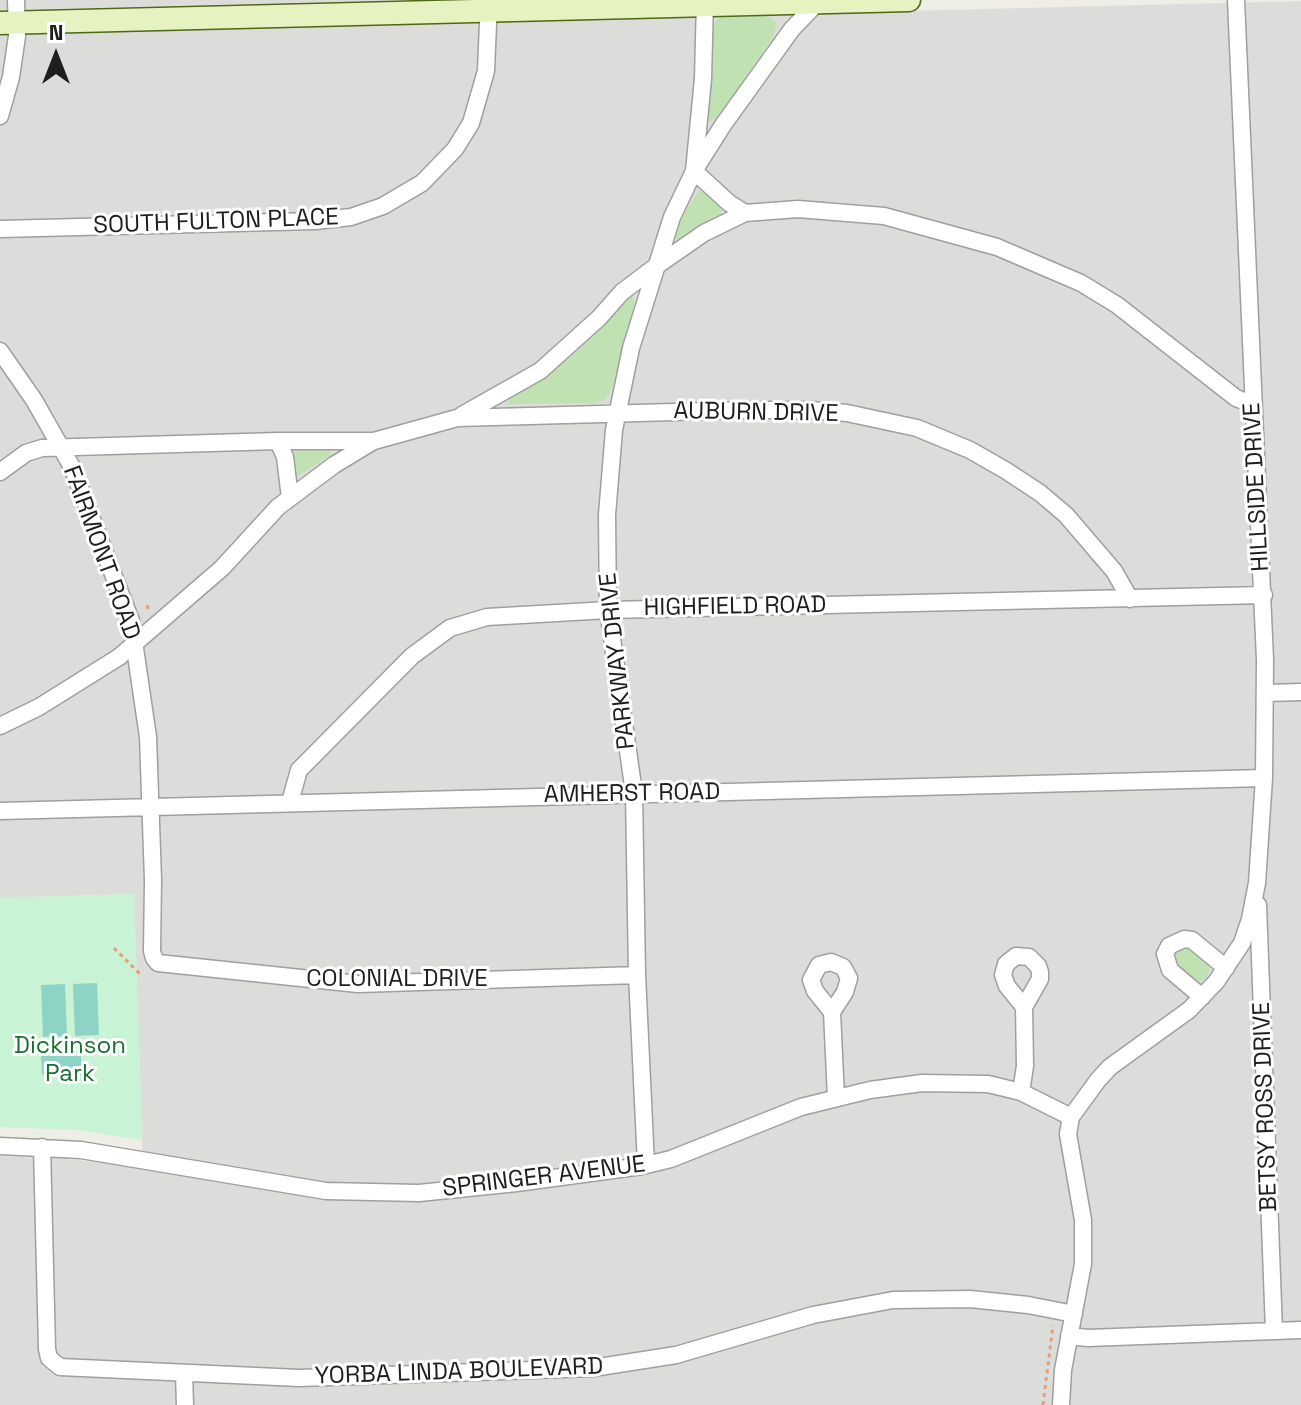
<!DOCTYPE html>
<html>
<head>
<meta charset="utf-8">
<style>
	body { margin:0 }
	#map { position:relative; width:1301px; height:1405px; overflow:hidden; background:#eeede6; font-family:"Space Grotesk",sans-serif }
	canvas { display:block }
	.north { position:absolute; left:16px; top:16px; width:80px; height:80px; -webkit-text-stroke:6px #fff; paint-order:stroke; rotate:0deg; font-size:22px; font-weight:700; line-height:32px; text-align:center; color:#1e1e1e }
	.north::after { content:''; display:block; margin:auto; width:28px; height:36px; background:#1e1e1e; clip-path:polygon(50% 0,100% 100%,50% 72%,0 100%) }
</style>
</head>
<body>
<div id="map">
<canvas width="1301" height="1405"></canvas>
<div class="north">N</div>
</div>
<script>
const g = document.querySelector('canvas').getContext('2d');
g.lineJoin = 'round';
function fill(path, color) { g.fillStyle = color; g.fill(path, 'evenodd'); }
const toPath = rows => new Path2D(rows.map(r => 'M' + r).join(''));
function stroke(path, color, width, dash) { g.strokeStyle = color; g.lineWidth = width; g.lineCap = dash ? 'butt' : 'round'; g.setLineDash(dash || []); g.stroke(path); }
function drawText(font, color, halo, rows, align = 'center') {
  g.font = font + ' "Space Grotesk",sans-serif'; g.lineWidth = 6; g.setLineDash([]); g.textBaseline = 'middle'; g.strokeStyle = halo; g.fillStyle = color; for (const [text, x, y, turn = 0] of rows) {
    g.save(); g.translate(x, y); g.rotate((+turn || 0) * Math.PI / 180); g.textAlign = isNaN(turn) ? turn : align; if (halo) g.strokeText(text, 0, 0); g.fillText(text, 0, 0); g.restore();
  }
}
const residential = toPath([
	[0,0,409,0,0,10],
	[1301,1,1301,1405,0,1405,0,1156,64,1159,143,1167,134,894,0,898,0,34]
]);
const grass = toPath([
	[767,16,777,23,773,37,717,119,710,121,706,119,714,23,720,17],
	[700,190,722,208,721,216,677,241,675,234,681,217],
	[631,297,635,301,612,388,605,399,597,403,508,404,509,399,542,380,581,348],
	[327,449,331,451,331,455,295,478,290,455,292,451],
	[1188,946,1208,963,1210,970,1206,979,1200,981,1191,979,1174,965,1172,957,1175,949]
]);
const park = toPath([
	[134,894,142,1140,77,1130,0,1127,0,898]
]);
const pitch = toPath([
	[97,983,99,1035,75,1036,73,984],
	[65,984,67,1036,43,1037,41,985],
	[41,1056,81,1056,81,1075,42,1075]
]);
const path = toPath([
	[147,609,149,602],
	[114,948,141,975],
	[1043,1405,1053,1325]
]);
const street = toPath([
	[705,0,703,79,694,171,729,203,745,213,798,209,884,216,997,247,1081,283,1117,305,1236,398,1252,404],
	[0,116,11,77,17,36,16,0],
	[0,229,315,221,351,217,383,206,422,183,455,149,471,123,486,71,489,0],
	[0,351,34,400,72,467,131,621,148,737,153,880,152,951,154,958,158,963,358,984,637,975],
	[462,415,540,371,599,318,622,292,655,267,704,233,745,213],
	[278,441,285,457,290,498],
	[0,472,26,453,42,448,278,441,374,441,457,418,746,410,811,410,847,413,917,428,970,450,1005,470,1040,493,1066,515,1114,571,1130,599],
	[1266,693,1301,692],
	[0,726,39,707,119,657,222,568,278,507,334,465,372,442],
	[290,802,299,770,412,656,450,628,487,617,608,610,1264,595],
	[0,811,1264,778],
	[1258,905,1274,1331],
	[1202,997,1170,970,1165,954,1169,946,1184,939,1192,940,1226,968],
	[832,1012,815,991,811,980,819,965,831,962,843,967,849,978,845,992,832,1012,836,1098],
	[1021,1092,1025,1066,1024,1007,1040,979,1040,972,1038,966,1029,957,1016,956,1006,964,1003,975,1007,986,1024,1007],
	[0,1146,81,1150,326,1191,419,1193,517,1183,642,1166,671,1159,801,1107,870,1090,922,1083,988,1084,1021,1092,1071,1117],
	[42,1147,47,1349,49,1358,60,1367,299,1378,593,1368,676,1355,813,1315,893,1300,970,1299,1028,1305,1074,1314],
	[646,1165,637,975,634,793,608,610,607,515,614,430,631,348,672,217,694,171,723,125,792,29,820,0],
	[1069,1336,1088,1338,1301,1330],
	[184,1374,185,1405],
	[1061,1405,1063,1370,1083,1264,1083,1220,1068,1134,1071,1117,1098,1080,1110,1067,1189,1010,1216,982,1242,943,1250,919,1257,883,1264,778,1265,660,1236,0]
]);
const secondary = toPath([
	[0,23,909,0]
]);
const streetNames = [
	["SOUTH FULTON PLACE",216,222,-2],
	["AUBURN DRIVE",756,413,1],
	["HILLSIDE DRIVE",1257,487,-93],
	["FAIRMONT ROAD",101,553,70],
	["HIGHFIELD ROAD",735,607,-1],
	["PARKWAY DRIVE",618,661,-96],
	["AMHERST ROAD",632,794,-1],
	["COLONIAL DRIVE",397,979],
	["BETSY ROSS DRIVE",1266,1107,-92],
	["SPRINGER AVENUE",544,1177,-7],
	["YORBA LINDA BOULEVARD",459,1372,-2]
];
const parkNames = [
	["Dickinson",70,1046],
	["Park",70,1074]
];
fill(residential, '#dcdcdb');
fill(grass, '#c0e2b2');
fill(park, '#c8f3d4');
fill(pitch, '#8dd3c6');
stroke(street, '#9f9f9f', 19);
stroke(secondary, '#4f6813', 25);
stroke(path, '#e89c7c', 3, [4, 4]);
stroke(street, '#fff', 16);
stroke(secondary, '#e6f2c0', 22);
drawText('24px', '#1e1e1e', '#fff', streetNames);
drawText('24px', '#196f31', '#fff', parkNames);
</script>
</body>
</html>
